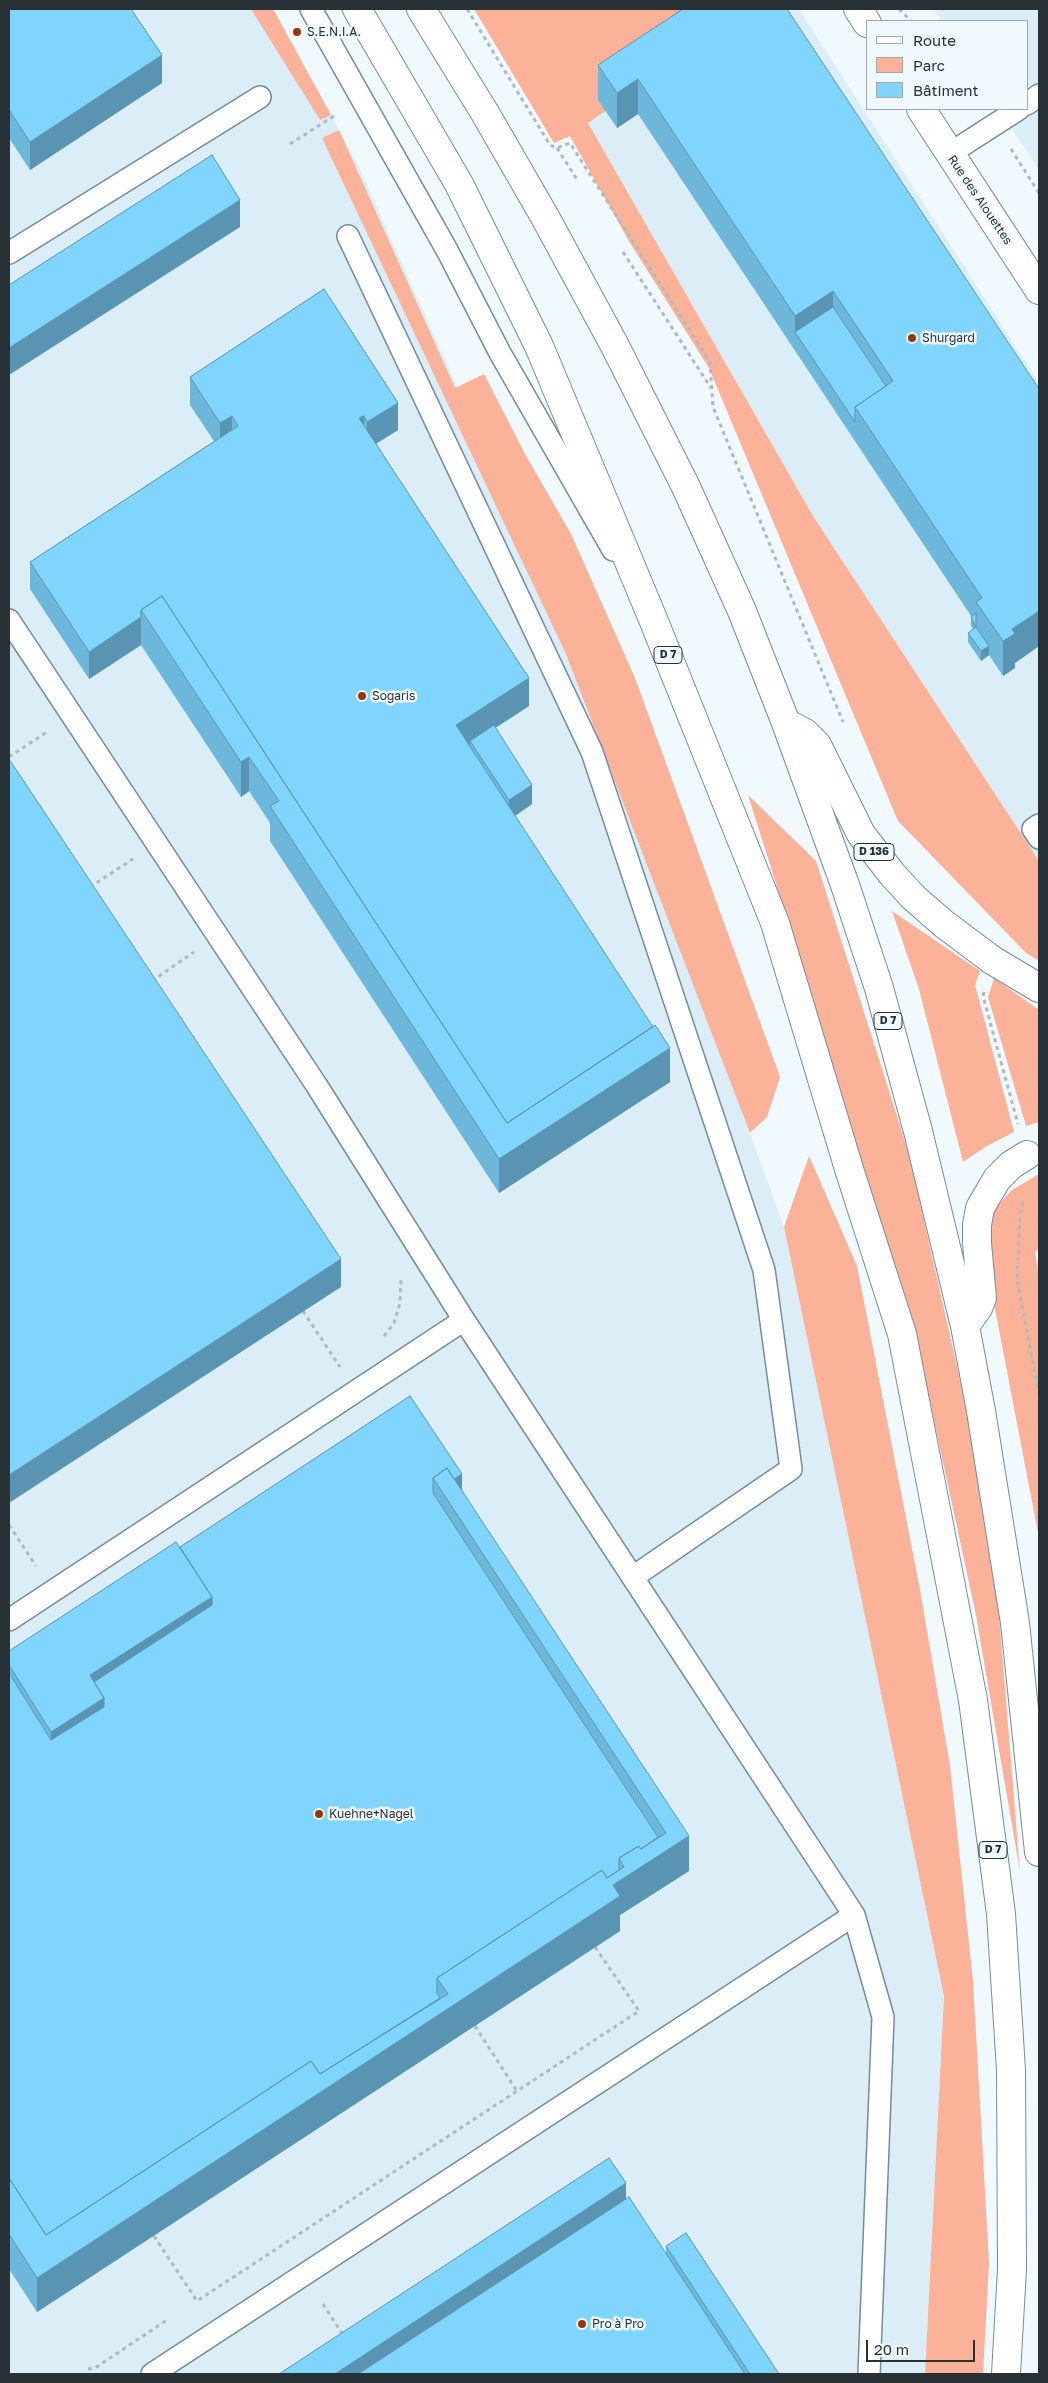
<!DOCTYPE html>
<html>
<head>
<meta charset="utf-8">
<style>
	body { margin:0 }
	#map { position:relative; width:1048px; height:2383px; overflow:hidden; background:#eff9fe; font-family:"Golos Text",sans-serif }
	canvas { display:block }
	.frame { position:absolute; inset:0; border:10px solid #283136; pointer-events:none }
	.legend { position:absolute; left:866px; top:20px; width:162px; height:90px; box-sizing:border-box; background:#eff9fe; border:1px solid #9fa9ae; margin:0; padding:6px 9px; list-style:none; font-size:15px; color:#283136 }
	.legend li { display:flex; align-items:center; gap:10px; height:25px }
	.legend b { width:25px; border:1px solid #9fa9ae }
	.scale { position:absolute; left:866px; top:2340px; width:109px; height:22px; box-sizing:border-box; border:2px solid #283136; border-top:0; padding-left:6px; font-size:15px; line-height:18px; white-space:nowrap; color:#283136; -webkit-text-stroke:4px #eff9fe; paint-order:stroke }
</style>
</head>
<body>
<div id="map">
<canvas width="1048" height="2383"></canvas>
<div class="frame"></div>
<ul class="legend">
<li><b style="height:6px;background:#fff"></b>Route</li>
<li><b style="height:14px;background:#fbb298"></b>Parc</li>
<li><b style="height:14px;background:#7fd5fe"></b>Bâtiment</li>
</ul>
<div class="scale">20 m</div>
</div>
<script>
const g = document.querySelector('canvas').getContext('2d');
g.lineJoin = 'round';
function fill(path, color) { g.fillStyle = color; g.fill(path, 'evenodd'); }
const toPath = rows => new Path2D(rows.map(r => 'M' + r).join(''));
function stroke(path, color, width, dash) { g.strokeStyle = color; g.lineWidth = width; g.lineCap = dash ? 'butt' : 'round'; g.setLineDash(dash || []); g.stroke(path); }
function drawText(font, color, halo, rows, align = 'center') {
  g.font = font + ' "Golos Text",sans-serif'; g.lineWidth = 5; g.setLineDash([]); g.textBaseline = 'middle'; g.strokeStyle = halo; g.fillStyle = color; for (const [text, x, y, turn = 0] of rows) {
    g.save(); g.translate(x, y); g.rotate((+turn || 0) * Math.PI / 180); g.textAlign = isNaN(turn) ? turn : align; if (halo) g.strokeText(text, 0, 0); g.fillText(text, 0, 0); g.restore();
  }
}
const built = toPath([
	[9,9,273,9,359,167,572,644,784,1227,944,1996,925,2374,9,2374],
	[528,9,799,9,1039,383,1039,861,813,516,588,122],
	[933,9,1039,9,1039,170,999,109,1027,109,1027,21,942,21]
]);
const green = toPath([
	[251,9,273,9,331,115,320,120],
	[474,9,750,9,588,123,813,516,1039,861,1039,961,1026,953,898,821,709,368,630,243,570,136,554,143],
	[339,130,455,388,484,374,525,454,571,534,635,678,780,1077,767,1117,750,1133,566,654,322,138],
	[748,795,816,861,909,1154,971,1429,998,1602,1020,1872,976,1615,925,1379,819,1020],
	[892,911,980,971,975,985,1014,1132,987,1146,963,1162,919,989],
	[994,978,1039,1010,1039,1122,1026,1126,988,997],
	[809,1156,857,1266,920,1590,950,1766,973,1981,989,2262,983,2374,925,2374,944,1996,784,1227],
	[1039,1174,1039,1249,1035,1252,1039,1277,1039,1538,991,1288,986,1232,996,1207,1012,1190]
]);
const path = toPath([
	[467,9,550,145,557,148,570,143,710,362,713,407,843,722],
	[899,9,911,21],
	[290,144,337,114],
	[557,148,578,181],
	[1011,149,1039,193],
	[623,252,711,388],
	[9,757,47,732],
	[90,887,133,859],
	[152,981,194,952],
	[984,992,983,996,1018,1124],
	[1023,1202,1020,1215,1017,1280,1039,1394],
	[303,1311,340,1367],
	[384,1336,394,1323,400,1303,401,1279],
	[9,1525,36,1566],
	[475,2026,517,2091],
	[154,2236,197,2301,639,2011,595,1947],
	[323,2304,343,2335],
	[88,2369,95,2368,167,2320]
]);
const lane = toPath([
	[311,9,448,252,500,353,613,550],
	[1027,104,1039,95],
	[949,154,1019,109],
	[348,236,592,752,764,1270,791,1469,633,1577],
	[9,253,260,97],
	[9,620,317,1086,464,1320,854,1915,883,2017,869,2374],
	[1039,825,1033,829,1039,838],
	[9,1620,464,1320],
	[152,2374,854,1915]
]);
const secondary = toPath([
	[858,9,867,23],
	[921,109,1039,290],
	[992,960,1039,988]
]);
const highway = toPath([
	[357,9,459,184,539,346,653,619,775,923,849,1169,902,1334,973,1700,1001,1914,1011,2070,1012,2269,1006,2374],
	[421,9,485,113,545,217,615,346,686,487,742,611,786,723,845,885,879,988,918,1131,965,1326,981,1411,1015,1623,1039,1852],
	[786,723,805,733,817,745,861,834,892,874,913,897,944,924,992,960],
	[965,1326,978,1308,982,1298,977,1243,977,1225,980,1208,997,1179,1011,1165,1027,1155]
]);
const wall = toPath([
	[9,9,162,83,30,170,9,138],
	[683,9,1039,389,1039,646,1015,663,1015,668,1003,676,989,655,981,661,968,642,968,633,973,629,971,626,971,616,638,114,617,128,598,100,598,65],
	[324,289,398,430,376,444,529,706,495,728,532,804,515,816,670,1082,499,1193,270,841,270,823,249,791,241,797,141,645,89,679,30,589,30,562,214,441,190,405,190,377],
	[410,1396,462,1490,689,1871,620,1915,620,1931,37,2312,9,2269,9,1651,180,1547],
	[626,2199,666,2254,666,2246,779,2374,279,2374]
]);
const shadedWall = toPath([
	[162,55,162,83,30,170,30,142],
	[638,79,638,114,617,128,617,93],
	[240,200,240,227,9,375,9,348],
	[833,291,833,326,795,332,795,351,795,316],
	[398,403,398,430,367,449,367,422],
	[232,416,232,443,220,450,220,423],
	[364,416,364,443,359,418],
	[1039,611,1039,646,1015,663,1015,668,1003,676,1003,641,1012,629],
	[141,617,141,645,89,679,89,652],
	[989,646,989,655,981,661,981,651],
	[529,678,529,706,472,743,470,741,470,744,456,753,456,725],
	[249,757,249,791,241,797,241,762],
	[532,785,532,804,509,820,509,800],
	[670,1048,670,1082,499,1193,499,1159],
	[341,1259,341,1287,9,1503,9,1475],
	[462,1474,462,1493,440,1488],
	[212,1597,212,1625,98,1698,90,1675],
	[104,1698,104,1726,51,1760,51,1732],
	[689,1836,689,1871,620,1915,620,1931,37,2312,37,2278,613,1885],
	[626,2183,626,2218,388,2374,335,2374]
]);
const building = toPath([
	[9,9,131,9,162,55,30,142,9,110,9,9],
	[683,9,787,9,1039,389,1039,611,1012,629,1015,634,1003,641,976,602,982,598,855,407,893,381,833,291,795,316,638,79,617,93,598,65,683,9],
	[212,155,240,200,9,348,9,285,212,155],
	[324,289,398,403,367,422,364,416,359,418,529,678,456,725,653,1027,507,1123,162,596,141,610,141,617,89,652,30,562,238,426,232,416,220,423,190,377,324,289],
	[833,307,886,386,855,407,855,422,795,332,833,307],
	[162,596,507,1123,655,1025,670,1048,499,1159,270,806,279,801,249,757,241,762,141,610,162,596],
	[976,613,976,627,971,617,976,613],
	[976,627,989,646,981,651,968,633,976,627],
	[494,725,532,785,509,800,470,741,494,725],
	[9,759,341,1259,9,1475,9,759],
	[410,1396,462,1474,454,1479,447,1468,433,1478,433,1493,658,1837,641,1849,639,1846,619,1858,619,1870,607,1878,602,1870,437,1978,437,1994,440,1998,320,2074,311,2061,46,2235,9,2178,9,1673,51,1740,104,1707,104,1698,94,1682,212,1605,212,1597,180,1547,410,1396],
	[447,1468,689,1836,613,1885,620,1896,37,2278,9,2234,9,2178,46,2235,311,2061,320,2074,448,1994,437,1978,602,1870,607,1878,624,1867,619,1858,639,1846,641,1849,666,1833,433,1478,447,1468],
	[176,1542,212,1597,90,1675,104,1698,51,1732,9,1665,9,1651,176,1542],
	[609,2158,626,2183,335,2374,279,2374,609,2158],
	[629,2197,745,2374,358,2374,629,2197],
	[686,2233,779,2374,750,2374,666,2246,686,2233]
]);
const markers = [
	[297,32,5,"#9a3506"],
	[912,338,5,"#9a3506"],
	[362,696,5,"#9a3506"],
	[319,1814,5,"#9a3506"],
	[582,2324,5,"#9a3506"]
];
const shields = [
	[668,655,28],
	[874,852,40],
	[888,1021,28],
	[993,1850,28]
];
const shieldNames = [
	["D 7",668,655],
	["D 136",874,852],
	["D 7",888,1021],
	["D 7",993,1850]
];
const poiNames = [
	["S.E.N.I.A.",307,32],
	["Shurgard",922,338],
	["Sogaris",372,696],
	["Kuehne+Nagel",329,1814],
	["Pro à Pro",592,2324]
];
const streetNames = [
	["Rue des Alouettes",980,200,56]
];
fill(built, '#dbeef8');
fill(green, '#fbb298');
stroke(lane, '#768c97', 24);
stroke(secondary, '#768c97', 30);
stroke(highway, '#768c97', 30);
stroke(path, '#afb9be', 3, [4, 4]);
stroke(lane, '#fff', 21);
stroke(secondary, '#fff', 28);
stroke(highway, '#fff', 28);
fill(wall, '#6db7da');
fill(shadedWall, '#5995b2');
fill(building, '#7fd5fe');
stroke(building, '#5995b2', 1);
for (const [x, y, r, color] of markers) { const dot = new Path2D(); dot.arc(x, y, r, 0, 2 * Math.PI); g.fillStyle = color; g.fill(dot); stroke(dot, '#eff9fe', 2); }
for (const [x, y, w] of shields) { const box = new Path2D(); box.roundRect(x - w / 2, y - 8.5, w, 17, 4); g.fillStyle = '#eff9fe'; g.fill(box); stroke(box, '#283136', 1); }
drawText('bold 11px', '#283136', null, shieldNames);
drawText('12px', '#283136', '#eff9fe', poiNames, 'left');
drawText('12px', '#283136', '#eff9fe', streetNames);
</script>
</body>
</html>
